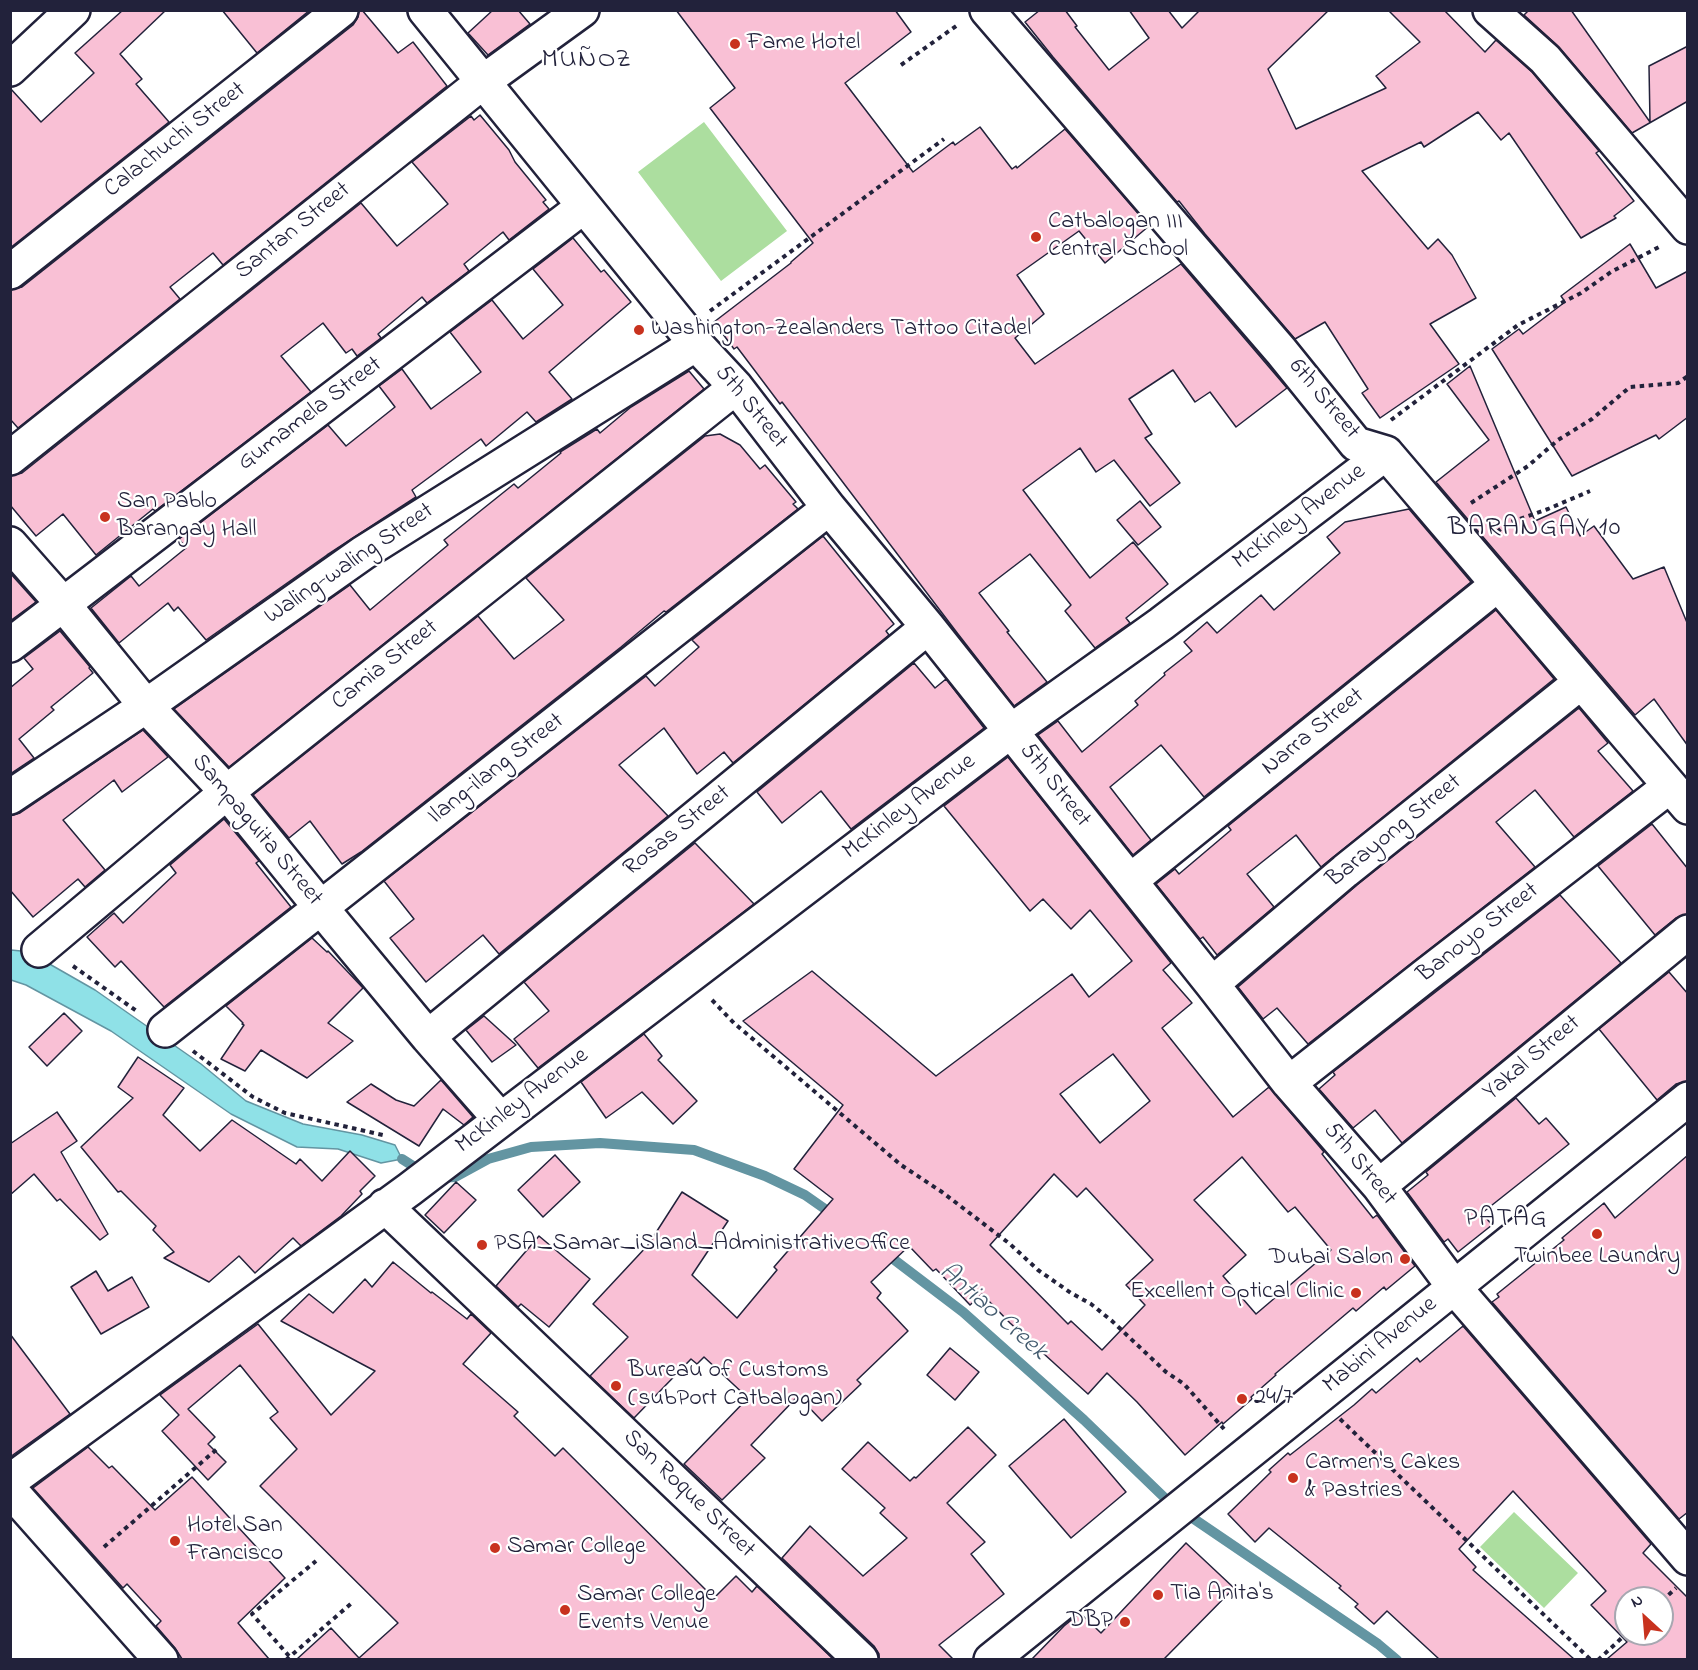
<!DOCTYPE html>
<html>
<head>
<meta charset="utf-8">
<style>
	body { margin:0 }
	#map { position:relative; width:1698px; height:1670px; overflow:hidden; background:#fff; font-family:"Indie Flower",sans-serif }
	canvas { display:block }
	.frame { position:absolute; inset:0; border:12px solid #22223b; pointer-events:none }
	.north { position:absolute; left:1614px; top:1586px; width:60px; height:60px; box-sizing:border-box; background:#fff; border:2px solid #a7a7b1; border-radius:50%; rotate:334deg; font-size:16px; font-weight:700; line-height:24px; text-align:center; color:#22223b }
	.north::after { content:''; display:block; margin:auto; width:21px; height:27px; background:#c8321e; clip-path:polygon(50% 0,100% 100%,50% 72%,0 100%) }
</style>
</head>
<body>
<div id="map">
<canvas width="1698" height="1670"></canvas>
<div class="frame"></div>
<div class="north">N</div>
</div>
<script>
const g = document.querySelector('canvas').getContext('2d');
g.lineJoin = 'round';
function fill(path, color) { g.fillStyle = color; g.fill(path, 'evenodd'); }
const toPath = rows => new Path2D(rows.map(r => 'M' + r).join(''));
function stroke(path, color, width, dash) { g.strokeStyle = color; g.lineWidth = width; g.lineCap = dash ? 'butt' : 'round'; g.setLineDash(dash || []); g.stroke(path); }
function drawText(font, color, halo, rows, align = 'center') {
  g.font = font + ' "Indie Flower",sans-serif'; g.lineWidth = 4.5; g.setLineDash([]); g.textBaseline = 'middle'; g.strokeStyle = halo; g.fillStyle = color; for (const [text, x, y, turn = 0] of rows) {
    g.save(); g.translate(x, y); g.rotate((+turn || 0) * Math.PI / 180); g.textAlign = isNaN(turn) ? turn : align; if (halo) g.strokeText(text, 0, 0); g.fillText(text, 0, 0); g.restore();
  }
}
const green = toPath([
	[704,122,787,231,721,281,638,172],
	[1514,1512,1578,1573,1544,1608,1480,1547]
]);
const water = toPath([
	[11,950,21,951,46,962,95,990,201,1064,246,1101,303,1124,362,1135,395,1145,402,1159,381,1163,338,1149,297,1147,231,1114,111,1031,26,985,11,980,11,950]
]);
const stream = toPath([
	[402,1159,424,1173],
	[438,1178,455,1177,488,1159,531,1147,600,1143,694,1150,765,1176,805,1195,835,1216],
	[884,1252,963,1312,1084,1420,1169,1502,1378,1644,1397,1660]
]);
const building = toPath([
	[123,10,166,10,120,54,142,79,136,84,169,122,10,248,10,88,41,122,94,73,75,53,123,10],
	[222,10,310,10,257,53,222,10],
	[359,10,362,10,398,53,413,42,447,86,223,265,213,253,170,287,180,299,18,428,10,419,10,290,22,287,353,25,358,17,359,10],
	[493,10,518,10,530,24,488,55,468,33,493,10],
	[676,10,895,10,911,32,845,83,913,172,953,142,955,145,980,127,1012,169,1016,166,1017,168,1065,129,1149,226,1105,263,1079,231,1017,275,1044,314,1015,338,1035,364,1181,264,1287,388,1236,427,1210,392,1195,402,1173,370,1129,399,1152,434,1145,438,1180,483,1150,506,1114,460,1096,472,1080,448,1023,490,1090,578,1133,542,1168,584,1126,618,1130,623,1095,648,1065,611,1071,605,1030,554,979,593,1009,631,1007,632,1047,682,1014,706,958,634,782,402,780,404,737,347,734,349,714,322,791,263,791,262,813,243,710,108,735,88,676,10],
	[1040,10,1065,10,1077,26,1075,27,1109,70,1149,38,1129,10,1168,10,1182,28,1200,10,1329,10,1268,69,1296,129,1386,88,1376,76,1420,42,1388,10,1444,10,1485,52,1496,40,1532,72,1599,151,1596,153,1634,201,1614,216,1616,218,1581,238,1509,133,1501,140,1478,112,1424,147,1421,142,1362,171,1428,249,1438,239,1452,255,1476,298,1430,324,1459,364,1380,418,1362,393,1368,389,1325,322,1295,339,1205,234,1179,201,1177,202,1053,57,1025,22,1040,10],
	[1529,10,1571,10,1650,122,1649,66,1688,46,1688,101,1632,133,1559,47,1524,15,1529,10],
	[480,115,509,150,515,162,546,200,543,202,549,209,509,240,503,232,464,264,469,271,427,303,422,297,378,334,381,338,357,356,352,349,346,353,323,323,281,356,311,392,155,511,153,509,96,555,63,514,36,536,10,505,10,476,22,473,361,203,397,246,448,204,412,162,471,116,474,120,480,115],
	[573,238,601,272,604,270,631,302,549,372,572,399,536,422,527,412,486,446,481,439,412,490,416,497,327,555,206,640,178,607,174,611,168,603,119,643,91,608,131,576,139,586,186,548,179,539,328,425,346,446,395,407,379,386,402,369,431,409,481,372,450,332,492,300,523,339,563,305,533,269,573,238],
	[1630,244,1656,288,1688,271,1688,417,1659,439,1656,435,1572,476,1492,349,1519,329,1523,334,1565,302,1561,296,1630,244],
	[1470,366,1535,521,1566,507,1580,536,1594,526,1633,579,1664,567,1688,625,1688,746,1654,699,1635,715,1436,482,1489,440,1447,384,1470,366],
	[689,371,704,389,229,767,174,709,350,585,370,610,448,545,444,540,514,484,518,488,561,453,560,452,597,429,600,433,631,407,689,371],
	[720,434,740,445,760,469,765,465,796,502,793,504,798,509,666,612,664,611,621,647,361,852,342,864,310,821,289,838,253,795,478,616,514,659,564,620,526,578,705,436,720,434],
	[1140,501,1161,527,1138,545,1117,520,1140,501],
	[1409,509,1471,582,1204,797,1161,745,1110,787,1151,840,1133,855,1038,735,1058,721,1082,752,1138,705,1135,701,1165,675,1164,673,1192,651,1184,642,1207,622,1217,633,1261,595,1274,610,1340,553,1327,537,1345,522,1409,509],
	[823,536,894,624,886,631,889,635,733,763,724,752,697,774,664,728,619,765,668,816,499,954,483,935,426,982,390,938,414,919,384,881,646,676,655,686,699,647,692,640,823,536],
	[10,573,36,602,10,621,10,573],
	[1496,610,1554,679,1321,867,1296,835,1247,874,1274,907,1217,955,1203,937,1200,939,1156,884,1175,869,1179,874,1231,830,1228,826,1496,610],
	[60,631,90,667,89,668,93,673,51,707,54,710,19,739,34,758,10,774,10,688,33,669,24,658,60,631],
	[914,663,935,688,946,679,984,728,851,829,821,791,782,823,757,792,914,663],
	[1579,708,1608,743,1598,751,1633,791,1574,837,1535,790,1496,822,1535,867,1308,1044,1277,1008,1263,1019,1238,987,1357,885,1579,708],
	[143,730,168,757,122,792,114,780,63,820,105,870,85,887,78,879,33,917,10,890,10,816,20,813,143,730],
	[1008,757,1171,963,1163,970,1192,1003,1162,1028,1233,1117,1269,1087,1324,1152,1322,1154,1373,1218,1377,1215,1415,1266,1386,1290,1384,1287,1356,1311,1353,1308,1275,1374,1276,1375,1251,1397,1252,1399,1223,1424,1222,1422,1185,1455,1137,1402,1107,1373,1088,1394,1010,1323,982,1294,970,1305,936,1269,933,1271,909,1246,871,1282,881,1293,877,1298,908,1331,857,1380,861,1384,822,1421,798,1396,751,1445,765,1458,722,1500,684,1464,748,1398,704,1357,697,1364,691,1359,634,1418,590,1376,628,1337,593,1304,648,1245,682,1192,728,1221,692,1275,737,1318,777,1270,774,1267,833,1199,794,1169,843,1105,743,1021,812,971,936,1076,1072,974,1089,997,1132,961,1090,910,1071,929,1043,899,1030,911,944,806,1008,757],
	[1113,1054,1150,1101,1100,1143,1060,1094,1113,1054],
	[1242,1157,1288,1212,1295,1207,1331,1250,1256,1314,1223,1276,1246,1255,1194,1200,1242,1157],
	[1054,1174,1077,1197,1086,1188,1153,1260,1126,1285,1145,1305,1102,1350,1071,1321,1068,1324,990,1245,1054,1174],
	[224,819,259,861,256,863,291,907,164,1007,121,961,115,967,87,937,114,913,123,923,176,873,170,865,224,819],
	[1652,824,1688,869,1688,914,1676,918,1655,935,1598,866,1652,824],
	[695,843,754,904,538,1068,514,1039,549,1011,524,982,695,843],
	[1560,895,1621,963,1402,1143,1375,1110,1353,1128,1319,1089,1335,1075,1333,1072,1560,895],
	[312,938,327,952,328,951,363,988,328,1023,353,1041,307,1078,261,1050,245,1071,221,1059,244,1025,242,1024,243,1023,226,1006,312,938],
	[1669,972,1688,994,1688,1081,1676,1084,1657,1100,1599,1029,1669,972],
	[64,1013,82,1031,47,1066,29,1047,64,1013],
	[484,1016,516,1045,492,1062,466,1030,484,1016],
	[644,1034,662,1056,658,1060,697,1101,673,1124,642,1092,606,1118,581,1082,644,1034],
	[138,1057,184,1088,163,1115,200,1151,232,1120,296,1164,300,1159,322,1181,350,1151,375,1176,360,1191,362,1194,341,1216,301,1246,293,1238,255,1273,239,1256,209,1282,164,1258,174,1252,153,1230,156,1226,121,1191,118,1192,81,1147,133,1098,118,1087,138,1057],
	[441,1080,473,1117,464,1125,443,1109,419,1146,347,1102,371,1084,396,1100,414,1106,441,1080],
	[1516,1098,1539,1124,1546,1118,1569,1144,1482,1213,1492,1225,1458,1252,1448,1239,1444,1242,1407,1192,1428,1175,1426,1172,1516,1098],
	[57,1112,77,1141,61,1152,108,1234,100,1240,60,1199,57,1201,34,1174,10,1195,10,1144,57,1112],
	[555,1155,580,1182,543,1217,518,1190,555,1155],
	[1688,1155,1688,1512,1679,1519,1492,1302,1499,1297,1497,1294,1564,1240,1562,1238,1604,1203,1615,1218,1688,1155],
	[456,1182,476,1200,444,1233,425,1215,456,1182],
	[539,1236,590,1279,549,1327,521,1304,518,1307,496,1286,539,1236],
	[393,1262,431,1293,432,1292,467,1319,471,1314,491,1333,463,1364,518,1412,514,1416,555,1456,563,1448,714,1598,736,1576,752,1592,757,1586,833,1659,297,1659,331,1628,359,1658,398,1623,260,1486,297,1449,270,1418,278,1412,240,1365,188,1409,215,1437,208,1444,226,1462,208,1480,162,1431,179,1415,160,1395,258,1324,331,1415,375,1371,281,1321,309,1294,333,1313,365,1279,372,1287,393,1262],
	[96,1271,108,1291,132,1277,149,1307,101,1334,71,1287,96,1271],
	[1463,1326,1651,1544,1643,1553,1688,1598,1688,1659,1607,1659,1627,1642,1591,1605,1606,1591,1513,1491,1459,1549,1476,1567,1473,1570,1574,1659,1439,1659,1387,1611,1374,1624,1355,1607,1358,1604,1339,1588,1341,1586,1269,1528,1255,1542,1228,1514,1271,1472,1269,1470,1288,1453,1290,1455,1354,1405,1372,1389,1376,1393,1417,1358,1420,1362,1463,1326],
	[1626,1598,1662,1598,1662,1634,1626,1634,1626,1598],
	[10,1334,70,1414,10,1457,10,1334],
	[950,1348,979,1372,955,1400,927,1375,950,1348],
	[1064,1419,1126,1492,1071,1538,1009,1466,1064,1419],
	[968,1427,996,1455,947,1503,985,1542,971,1554,1004,1594,939,1645,953,1659,879,1659,879,1654,874,1646,782,1558,810,1526,863,1576,907,1538,880,1513,885,1508,842,1469,868,1442,910,1481,914,1477,916,1478,968,1427],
	[88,1447,109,1468,112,1466,155,1510,192,1477,285,1578,238,1623,269,1659,182,1659,175,1648,156,1626,161,1621,127,1584,123,1588,33,1488,88,1447],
	[1186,1543,1234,1588,1164,1659,1032,1659,1064,1626,1080,1613,1101,1633,1186,1543]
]);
const path = toPath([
	[901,65,959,24],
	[710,311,944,139],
	[1391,420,1518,325,1581,293,1611,272,1661,246],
	[1471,503,1528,466,1558,440,1592,419,1630,387,1678,383,1688,376],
	[1497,532,1508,523,1548,509,1590,491],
	[73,966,138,1012],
	[712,1000,734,1023,901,1165,942,1192,1010,1244,1038,1270,1071,1293,1091,1304,1112,1321,1166,1372,1184,1384,1224,1429],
	[193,1051,253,1097,285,1113,383,1135],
	[1340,1419,1591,1660],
	[104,1547,217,1449],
	[1662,1601,1676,1588],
	[289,1656,252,1614,316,1561],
	[286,1660,354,1601],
	[1598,1660,1626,1634]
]);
const minor = toPath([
	[425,10,696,344,736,387,829,508,928,627,1212,984,1289,1083,1379,1186,1454,1287,1688,1558],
	[987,10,1281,351,1356,444,1386,453,1688,807],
	[1490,10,1545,59,1688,227],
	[10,69,73,10],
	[10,272,341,10],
	[10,458,484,81,582,10],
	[10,544,63,604,146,706,227,792,321,908,428,1037,500,1119],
	[10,645,583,207],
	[10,797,146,706,363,553,696,344],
	[1130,881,1497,585],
	[39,950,227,792,736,387],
	[1212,984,1345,871,1581,682],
	[165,1030,829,508],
	[428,1037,928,627],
	[1289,1083,1426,975,1670,786],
	[1379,1186,1688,932],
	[385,1206,861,1660],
	[10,1481,410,1189,1011,731,1161,624,1386,453],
	[10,1490,161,1660],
	[991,1660,1688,1099]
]);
const markers = [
	[735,44,6,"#c8321e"],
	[1036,237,6,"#c8321e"],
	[639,330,6,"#c8321e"],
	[105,517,6,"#c8321e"],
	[1597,1234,6,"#c8321e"],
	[482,1245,6,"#c8321e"],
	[1405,1259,6,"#c8321e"],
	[1356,1293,6,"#c8321e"],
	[616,1386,6,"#c8321e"],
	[1242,1399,6,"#c8321e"],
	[1293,1478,6,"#c8321e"],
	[175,1541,6,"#c8321e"],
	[495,1548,6,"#c8321e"],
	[1158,1595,6,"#c8321e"],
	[565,1610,6,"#c8321e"],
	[1125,1622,6,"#c8321e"]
];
const poiNames = [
	["Fame Hotel",747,44],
	["Catbalogan III",1048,223],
	["Central School",1048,251],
	["Washington-Zealanders Tattoo Citadel",651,330],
	["San Pablo",117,503],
	["Barangay Hall",117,531],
	["PSA_Samar_iSland_AdministrativeOffice",494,1245],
	["Twinbee Laundry",1597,1258,"center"],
	["Dubai Salon",1393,1259,"right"],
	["Excellent Optical Clinic",1344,1293,"right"],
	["Bureau of Customs",628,1372],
	["(subPort Catbalogan)",628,1400],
	["24/7",1254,1399],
	["Carmen's Cakes",1305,1464],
	["& Pastries",1305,1492],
	["Hotel San",187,1527],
	["Francisco",187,1555],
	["Samar College",507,1548],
	["Tia Anita's",1170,1595],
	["Samar College",577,1596],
	["Events Venue",577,1624],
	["DBP",1113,1622,"right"]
];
const streetNames = [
	["Calachuchi Street",176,141,-38],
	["Santan Street",294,232,-39],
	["6th Street",1323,400,50],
	["5th Street",750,408,51],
	["Gumamela Street",311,415,-37],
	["McKinley Avenue",1300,518,-37],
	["Waling-waling Street",350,565,-34],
	["Camia Street",386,666,-39],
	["Narra Street",1314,733,-39],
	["Ilang-ilang Street",497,770,-38],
	["5th Street",1054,786,52],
	["McKinley Avenue",910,808,-37],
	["Sampaguita Street",256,831,50],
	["Rosas Street",678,832,-39],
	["Barayong Street",1395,832,-39],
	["Banoyo Street",1479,934,-38],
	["Yakal Street",1533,1059,-40],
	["McKinley Avenue",523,1102,-37],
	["5th Street",1359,1165,50],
	["Mabini Avenue",1381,1346,-39],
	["San Roque Street",688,1495,44]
];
const neighbourhoodNames = [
	["PATAG",1506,1221]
];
const waterNames = [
	["Antiao Creek",992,1313,41]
];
const quarterNames = [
	["MUÑOZ",587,62],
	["BARANGAY 10",1535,530]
];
fill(green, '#acde9f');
fill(water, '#8fe1e7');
stroke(water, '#6395a2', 1.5);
stroke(stream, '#6395a2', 10);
fill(building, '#f9c0d5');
stroke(building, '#22223b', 1.5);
stroke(minor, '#22223b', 38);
stroke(path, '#22223b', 4, [4.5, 4.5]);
stroke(minor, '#fff', 33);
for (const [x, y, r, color] of markers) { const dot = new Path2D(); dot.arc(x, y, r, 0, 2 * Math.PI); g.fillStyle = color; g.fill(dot); stroke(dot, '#fff', 2); }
drawText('24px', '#22223b', '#fff', poiNames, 'left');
drawText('24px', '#22223b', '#fff', streetNames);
g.letterSpacing = '1.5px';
drawText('26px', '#22223b', '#fff', neighbourhoodNames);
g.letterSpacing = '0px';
drawText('italic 26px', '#435b6f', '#fff', waterNames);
g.letterSpacing = '1.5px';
drawText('27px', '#22223b', '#fff', quarterNames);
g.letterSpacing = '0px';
</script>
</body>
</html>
